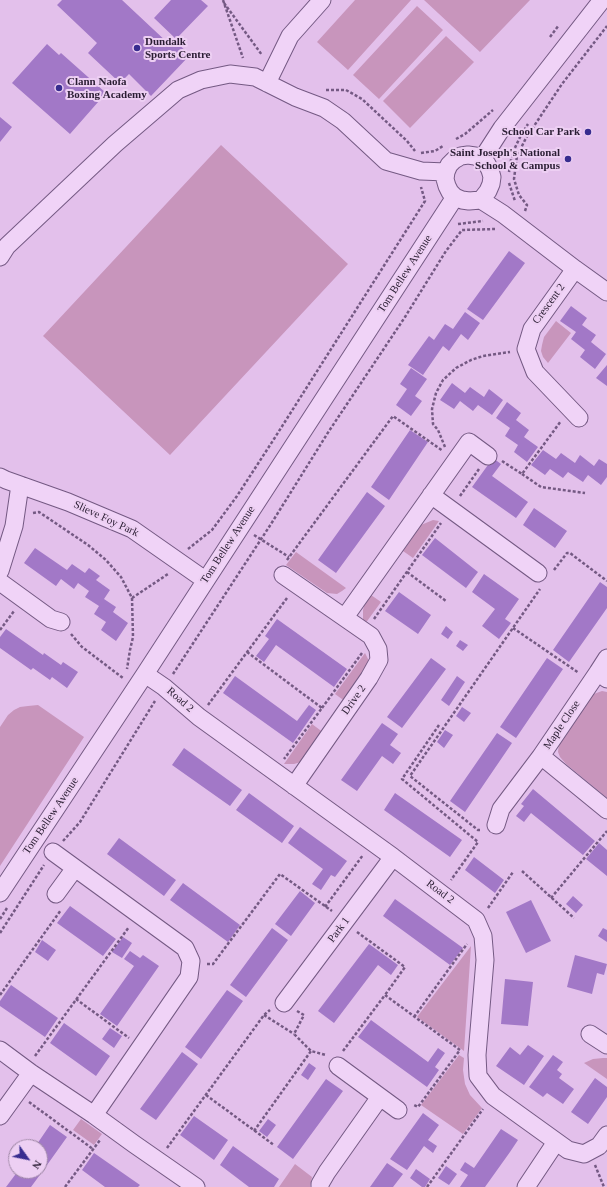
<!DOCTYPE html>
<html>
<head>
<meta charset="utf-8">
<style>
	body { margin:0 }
	#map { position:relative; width:607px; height:1187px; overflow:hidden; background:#e3c0eb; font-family:"Times New Roman",serif }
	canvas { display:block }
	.north { position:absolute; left:8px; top:1139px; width:40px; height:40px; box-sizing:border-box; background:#edcff3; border:1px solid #9f88a6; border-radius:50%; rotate:123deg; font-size:11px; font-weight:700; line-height:16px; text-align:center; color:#2a1d33 }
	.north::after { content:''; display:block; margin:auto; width:14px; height:18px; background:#372c8f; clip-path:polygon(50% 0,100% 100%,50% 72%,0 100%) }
</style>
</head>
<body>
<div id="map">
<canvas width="607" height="1187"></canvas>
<div class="north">N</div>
</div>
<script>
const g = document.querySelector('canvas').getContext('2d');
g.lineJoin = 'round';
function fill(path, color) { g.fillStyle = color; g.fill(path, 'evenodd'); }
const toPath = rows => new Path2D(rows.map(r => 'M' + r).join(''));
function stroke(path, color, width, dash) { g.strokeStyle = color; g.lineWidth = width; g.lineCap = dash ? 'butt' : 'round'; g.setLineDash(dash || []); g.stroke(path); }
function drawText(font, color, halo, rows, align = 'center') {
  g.font = font + ' "Times New Roman",serif'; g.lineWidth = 4; g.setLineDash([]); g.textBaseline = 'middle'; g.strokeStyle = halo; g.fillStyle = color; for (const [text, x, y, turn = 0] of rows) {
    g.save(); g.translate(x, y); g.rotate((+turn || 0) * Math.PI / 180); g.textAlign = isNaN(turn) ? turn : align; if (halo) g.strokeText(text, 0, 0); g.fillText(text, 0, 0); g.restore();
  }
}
const green = toPath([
	[355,0,411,0,348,70,317,42],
	[424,0,530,0,480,52],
	[417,6,443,30,379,99,353,75],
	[446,36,474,62,410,128,383,101],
	[221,145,348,264,170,455,43,336],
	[556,321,571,333,548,363,543,357,541,351,542,345,544,337],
	[433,520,439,521,413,558,403,551,421,525],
	[296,552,346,588,342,591,337,594,327,593,286,565],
	[371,595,381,602,365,624,363,619,363,610,365,603],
	[365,653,369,661,346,702,335,694],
	[602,691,607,692,607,798,566,764,560,757,558,752,559,743,591,695],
	[38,705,84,737,0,866,0,727,8,715,14,710,20,707,28,706],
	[312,724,324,733,301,762,294,764,284,764],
	[471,946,464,1051,417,1017],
	[459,1055,464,1058,463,1070,465,1084,470,1095,482,1108,463,1134,421,1105],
	[603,1058,607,1058,607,1079,584,1063,593,1059],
	[81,1119,102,1134,94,1145,73,1130],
	[295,1164,312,1177,310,1187,279,1187]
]);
const building = toPath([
	[62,0,122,0,169,44,173,39,190,55,151,96,129,74,120,83,88,53,97,43,57,5],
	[171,0,201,0,208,6,176,39,154,18],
	[47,44,59,55,61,53,106,93,70,134,12,83],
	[0,117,12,127,0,142],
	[509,251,525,263,483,320,467,309],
	[571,306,587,318,582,325,596,335,591,342,606,354,595,369,580,357,585,350,571,339,576,332,560,321],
	[465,312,480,323,468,340,461,334,449,351,443,346,423,375,408,365,429,336,434,340,445,324,453,329],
	[607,365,607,386,596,378],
	[411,368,427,379,415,396,422,401,411,416,396,405,407,389,400,384],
	[452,383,465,393,470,387,484,397,489,389,503,400,492,415,478,405,473,411,460,401,454,409,440,400],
	[507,402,521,413,516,420,529,430,524,437,538,447,527,462,514,452,518,445,505,436,510,428,496,418],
	[410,430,428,442,389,500,371,487],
	[543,450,556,459,561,453,575,463,580,455,594,466,599,459,607,464,607,477,601,485,588,475,583,482,568,472,563,478,550,469,545,475,531,465],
	[493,458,501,464,492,476,528,502,516,518,472,487],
	[367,492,385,506,336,573,318,560],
	[534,508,567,531,555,548,523,525],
	[435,538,478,572,466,588,422,555],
	[35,548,67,570,72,564,85,573,89,568,100,576,96,580,110,590,104,599,116,607,113,612,128,623,116,641,101,630,106,622,94,614,99,606,85,597,89,591,78,583,74,589,61,579,56,586,24,563],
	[484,574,519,599,505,619,511,623,499,639,482,626,495,609,472,592],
	[600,582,607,587,607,608,569,662,553,650],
	[399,592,431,615,418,634,385,611],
	[277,619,347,669,334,687,276,645,264,662,256,656,269,639,265,636],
	[446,626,453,632,448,639,441,634],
	[6,629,43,655,44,653,61,665,63,662,78,672,67,688,52,677,50,680,33,668,31,670,0,648,0,637],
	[460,640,468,645,463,651,456,646],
	[431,658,446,669,402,728,387,717],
	[547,658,563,669,516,738,500,727],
	[235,676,297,721,309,705,316,710,293,743,223,693],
	[457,676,465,682,449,706,441,700],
	[462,707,471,713,464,722,456,716],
	[382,723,398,734,390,745,401,753,393,764,382,756,357,791,341,780],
	[445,730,453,735,444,748,437,742],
	[497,733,512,743,465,812,450,801],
	[184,748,242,790,230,806,172,765],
	[533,789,595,841,583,855,531,813,524,822,516,816,524,806,521,804],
	[249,793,294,826,282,843,236,810],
	[395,793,462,840,450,857,384,810],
	[300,827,347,861,335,877,331,875,321,890,312,884,323,869,288,843],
	[119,838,176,880,164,896,107,854],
	[599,843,607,850,607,876,586,859],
	[474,857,504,880,495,893,465,870],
	[183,883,240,925,228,942,170,900],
	[300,891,315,903,291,936,275,924],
	[573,896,583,905,576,913,566,904],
	[395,899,463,948,450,965,383,916],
	[531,900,551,941,526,953,506,912],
	[70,906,116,939,103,956,57,923],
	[272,928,288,940,246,997,230,985],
	[603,928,607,930,607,942,598,936],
	[123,937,132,943,122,958,112,952],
	[42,940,56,950,48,961,35,952],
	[369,944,398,965,391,975,378,965,334,1023,318,1011],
	[130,951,140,958,143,955,159,966,117,1026,100,1014,134,966,124,959],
	[575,955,607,964,604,975,597,973,592,994,567,987],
	[505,979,533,982,528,1026,501,1024],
	[11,985,58,1018,45,1037,0,1006,0,1001],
	[227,990,243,1001,201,1059,185,1047],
	[371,1020,428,1062,438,1048,445,1053,435,1067,439,1070,427,1087,358,1037],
	[64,1023,110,1056,96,1076,50,1043],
	[110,1028,122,1036,114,1048,102,1039],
	[528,1045,544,1056,524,1085,496,1066,510,1047,520,1055],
	[182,1052,198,1064,156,1120,140,1109],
	[553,1055,563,1062,557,1070,562,1074,559,1078,574,1089,563,1104,547,1093,543,1097,529,1087],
	[309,1063,316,1068,308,1080,301,1075],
	[595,1078,607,1087,607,1097,588,1124,571,1112],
	[326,1079,343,1091,293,1159,277,1147],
	[423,1113,439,1125,428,1140,437,1146,433,1153,424,1146,407,1170,390,1159],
	[194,1116,228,1140,214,1160,180,1135],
	[268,1119,276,1125,267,1137,259,1131],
	[50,1125,67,1137,42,1172,31,1187,6,1187,18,1171,40,1171,40,1147,35,1147],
	[501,1129,518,1140,510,1152,485,1187,460,1187,468,1175,460,1170,465,1162,474,1168],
	[233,1146,279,1179,274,1187,249,1187,220,1165],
	[94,1153,140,1185,138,1187,105,1187,82,1170],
	[387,1163,403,1174,393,1187,370,1187],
	[446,1166,457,1174,449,1185,438,1178],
	[416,1169,430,1179,425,1187,422,1187,410,1178]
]);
const path = toPath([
	[223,0,243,58],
	[224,3,262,55],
	[550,37,559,25],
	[326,90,346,90,362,99,407,141,415,151],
	[456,139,465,134,493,110],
	[421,153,435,151,443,146],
	[509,172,512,154,521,135,528,124],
	[509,183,515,201],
	[525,211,527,205,519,195,514,179,517,156,526,138,562,84,607,26],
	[458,224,483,221],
	[445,447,438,430,433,424,432,409,436,393,443,380,456,368,471,360,483,356,510,352],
	[502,461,522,474,561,421],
	[522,474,541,487,585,493],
	[460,496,479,469],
	[33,513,39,512,88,545,106,560,121,577,132,598,133,637,130,650,127,669],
	[254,535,289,557],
	[188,549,212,530,237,496,274,439,425,201,421,187],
	[287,560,393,416,443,451],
	[554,570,567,553,570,553,607,581],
	[407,572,446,601],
	[132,598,168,574],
	[374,619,441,523],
	[513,628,579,673],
	[0,630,14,611],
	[71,634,82,647,123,678],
	[247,652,322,708,284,759],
	[173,674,271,524,329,431,405,317,446,251,462,230,495,229],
	[208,705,287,598],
	[322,708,362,653],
	[439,725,402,779,478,842,451,880],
	[480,830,478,830,410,776,540,589],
	[63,841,80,822,155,701],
	[522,871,574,918],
	[551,898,607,831],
	[325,907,363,855],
	[488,908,513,872],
	[0,919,7,908],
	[357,932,405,967,385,995],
	[0,933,44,865],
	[207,964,213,964,280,874,332,911],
	[0,995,61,910],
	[76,999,129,1038],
	[297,1011,304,1015,294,1034,311,1051,326,1055],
	[264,1015,294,1034],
	[414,1017,467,944],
	[343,1051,385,995,460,1050,418,1107,414,1105],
	[35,1056,129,927],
	[206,1095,274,1145],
	[29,1102,93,1149],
	[254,1131,311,1051],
	[167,1148,264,1015,270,1010],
	[595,1165,604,1187],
	[65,1187,100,1140],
	[427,1187,483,1109]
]);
const minor = toPath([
	[267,83,290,36,322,0],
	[468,155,475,156,482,159,487,164,490,170,492,177,491,184,488,191,481,200,469,201,462,200,455,197,450,192,447,186,445,179,446,172,449,165,454,160,461,156,468,155],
	[482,159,502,128,602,0],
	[481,200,503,214,575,269,607,292],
	[0,257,7,246,115,144,178,90,201,80,230,74,255,77,295,97,324,108,343,121,386,161,421,171,446,172],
	[575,269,532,329,526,349,535,372,579,418],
	[0,477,6,480,68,502,132,529,205,580],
	[431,495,538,573],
	[0,571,14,526,20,485],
	[283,575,371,636,378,649,379,660,369,678,294,786],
	[0,582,51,619,61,622],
	[345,617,469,442,488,456],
	[598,672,607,658],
	[145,674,164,687,199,717,393,857,476,920,483,936,485,960,477,1055,478,1076,493,1096,568,1150,584,1154,599,1146,607,1135],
	[607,679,598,672,541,756,607,810],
	[496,825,501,809,541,756],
	[53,852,185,948,191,961,189,977,94,1115],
	[0,893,145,674,455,197],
	[56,894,75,868],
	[284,1003,393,857],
	[590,1034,607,1045],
	[0,1050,31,1073,94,1115,134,1144,196,1187],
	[338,1066,398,1110],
	[0,1116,31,1073],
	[320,1187,320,1184,327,1172,380,1097],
	[526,1187,556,1142]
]);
const markers = [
	[137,48,4,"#372c8f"],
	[59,88,4,"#372c8f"],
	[588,132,4,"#372c8f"],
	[568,159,4,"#372c8f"]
];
const poiNames = [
	["Dundalk",145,42],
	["Sports Centre",145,55],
	["Clann Naofa",67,82],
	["Boxing Academy",67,95],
	["School Car Park",580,132,"right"],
	["Saint Joseph's National",560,153,"right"],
	["School & Campus",560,166,"right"]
];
const streetNames = [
	["Tom Bellew Avenue",405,274,-57],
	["Crescent 2",549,304,-54],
	["Slieve Foy Park",106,519,25],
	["Tom Bellew Avenue",228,545,-57],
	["Road 2",180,700,41],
	["Drive 2",354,700,-55],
	["Maple Close",562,725,-56],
	["Tom Bellew Avenue",51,816,-56],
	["Road 2",440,892,37],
	["Park 1",339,930,-53]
];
fill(green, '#c895bc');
fill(building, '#a278c7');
stroke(minor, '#745983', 19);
stroke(path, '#745983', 2.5, [3, 2]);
stroke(minor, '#f0d3f7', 17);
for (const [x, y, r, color] of markers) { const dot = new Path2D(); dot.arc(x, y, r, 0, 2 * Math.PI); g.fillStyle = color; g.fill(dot); stroke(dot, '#edcff3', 1.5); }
drawText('bold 11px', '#2a1d33', '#edcff3', poiNames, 'left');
drawText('11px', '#2a1d33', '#edcff3', streetNames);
</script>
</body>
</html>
